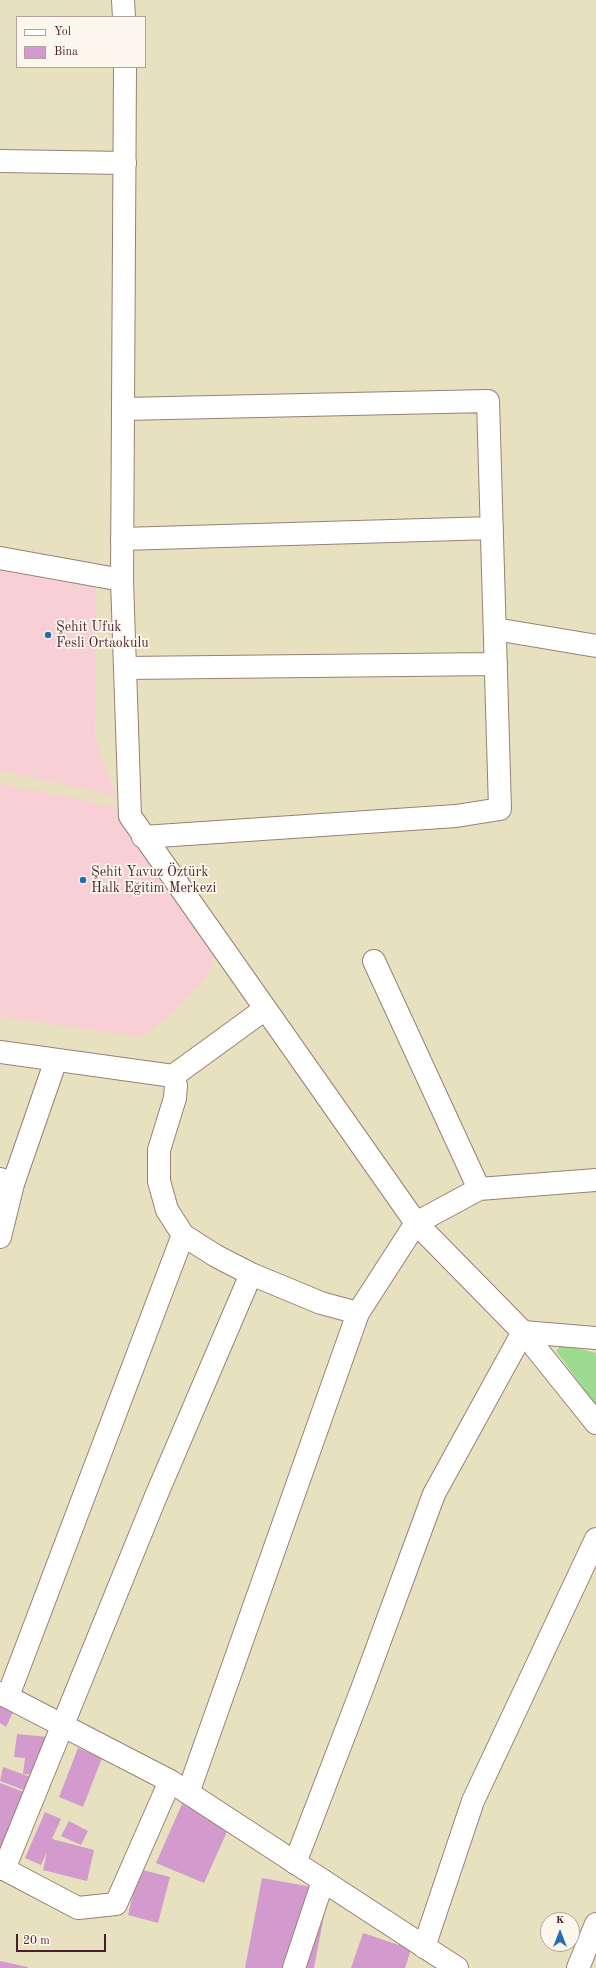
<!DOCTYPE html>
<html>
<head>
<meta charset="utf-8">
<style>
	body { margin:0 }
	#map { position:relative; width:596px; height:1968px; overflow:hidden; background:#e8e1bf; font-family:"Old Standard TT",serif }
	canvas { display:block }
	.legend { position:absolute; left:16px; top:16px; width:130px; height:52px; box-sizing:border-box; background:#fbf7ec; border:1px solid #b4a19f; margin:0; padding:5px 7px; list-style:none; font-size:12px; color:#4a1f2b }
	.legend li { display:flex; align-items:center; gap:8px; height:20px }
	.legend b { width:20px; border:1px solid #b4a19f }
	.north { position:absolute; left:540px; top:1912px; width:40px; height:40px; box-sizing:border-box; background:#fbf7ec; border:1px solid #b4a19f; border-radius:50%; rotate:0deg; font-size:11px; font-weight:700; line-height:16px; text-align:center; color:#4a1f2b }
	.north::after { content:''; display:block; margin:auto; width:14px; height:18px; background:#1f6fb2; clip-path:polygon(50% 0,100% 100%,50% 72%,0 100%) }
	.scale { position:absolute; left:16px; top:1934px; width:90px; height:18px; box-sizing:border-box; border:2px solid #4a1f2b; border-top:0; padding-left:5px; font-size:12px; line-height:14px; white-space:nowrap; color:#4a1f2b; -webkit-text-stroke:3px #fbf7ec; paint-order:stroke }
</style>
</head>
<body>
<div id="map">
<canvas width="596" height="1968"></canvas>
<ul class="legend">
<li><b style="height:5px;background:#fff"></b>Yol</li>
<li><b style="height:11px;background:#d39acd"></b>Bina</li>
</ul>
<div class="north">K</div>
<div class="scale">20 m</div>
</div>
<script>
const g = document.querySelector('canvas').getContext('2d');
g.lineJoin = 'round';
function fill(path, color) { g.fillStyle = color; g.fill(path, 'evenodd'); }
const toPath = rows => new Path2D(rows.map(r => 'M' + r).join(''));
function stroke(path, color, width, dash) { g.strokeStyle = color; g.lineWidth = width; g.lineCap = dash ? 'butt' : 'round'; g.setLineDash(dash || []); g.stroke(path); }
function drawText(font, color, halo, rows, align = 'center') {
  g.font = font + ' "Old Standard TT",serif'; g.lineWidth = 3.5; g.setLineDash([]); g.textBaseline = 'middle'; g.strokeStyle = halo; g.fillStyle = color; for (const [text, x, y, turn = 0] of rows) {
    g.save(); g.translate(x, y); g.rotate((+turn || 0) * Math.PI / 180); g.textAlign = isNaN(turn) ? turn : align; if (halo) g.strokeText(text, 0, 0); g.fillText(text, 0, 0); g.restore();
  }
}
const built = toPath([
	[0,569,96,583,95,738,116,796,0,771],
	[0,783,120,808,214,952,214,963,205,979,170,1016,139,1038,0,1016]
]);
const green = toPath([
	[562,1344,596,1353,596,1405,556,1351]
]);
const building = toPath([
	[0,1698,16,1706,6,1727,0,1723],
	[17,1734,47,1737,43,1776,23,1774,25,1758,14,1757],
	[78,1748,102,1758,83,1807,59,1797],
	[3,1767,33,1778,29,1792,0,1781],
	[0,1783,27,1793,5,1851,0,1849],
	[182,1804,230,1825,204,1883,156,1863],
	[45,1812,61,1819,52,1839,94,1850,87,1881,43,1870,47,1852,41,1865,25,1858],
	[69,1821,88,1831,81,1845,61,1836],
	[139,1869,170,1877,158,1923,128,1915],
	[262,1878,329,1890,314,1968,245,1968],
	[363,1933,411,1949,405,1968,351,1968],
	[0,1961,28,1967,28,1968,0,1968]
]);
const minor = toPath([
	[0,161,125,163],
	[123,409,488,401,500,809,456,816,143,837],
	[122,539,492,528],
	[0,558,122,580],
	[495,629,596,646],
	[125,668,496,664],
	[374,961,479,1189],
	[0,1052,173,1076,265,1009],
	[173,1076,176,1086,175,1098,159,1150,159,1181,167,1210,183,1235,216,1256,251,1274,321,1303,358,1313],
	[13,1184,56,1060],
	[0,1237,13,1184,0,1179],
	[8,1696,183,1235],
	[188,1793,358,1313,416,1223,479,1189,596,1180],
	[295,1863,362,1689,434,1494,523,1332,596,1338],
	[0,1869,4,1869,78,1908,116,1904,170,1781],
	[4,1869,156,1496,251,1274],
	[424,1947,473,1801,596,1539],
	[294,1968,323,1881],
	[578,1968,596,1924]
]);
const tertiary = toPath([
	[0,1693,170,1781,457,1968]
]);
const secondary = toPath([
	[123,0,124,17],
	[125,67,122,580,130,816,416,1223,523,1332,596,1423]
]);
const markers = [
	[48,635,4,"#1f6fb2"],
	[83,880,4,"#1f6fb2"]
];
const poiNames = [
	["Şehit Ufuk",56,627],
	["Fesli Ortaokulu",56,643],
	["Şehit Yavuz Öztürk",91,872],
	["Halk Eğitim Merkezi",91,888]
];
fill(built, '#f7cfd4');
fill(green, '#9ddb90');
fill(building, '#d39acd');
stroke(minor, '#998075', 24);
stroke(tertiary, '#998075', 24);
stroke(secondary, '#998075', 24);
stroke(minor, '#fff', 22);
stroke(tertiary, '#fff', 22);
stroke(secondary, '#fff', 22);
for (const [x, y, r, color] of markers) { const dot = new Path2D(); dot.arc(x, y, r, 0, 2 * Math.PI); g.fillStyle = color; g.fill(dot); stroke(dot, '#fbf7ec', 1.5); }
drawText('14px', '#4a1f2b', '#fbf7ec', poiNames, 'left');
</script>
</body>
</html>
